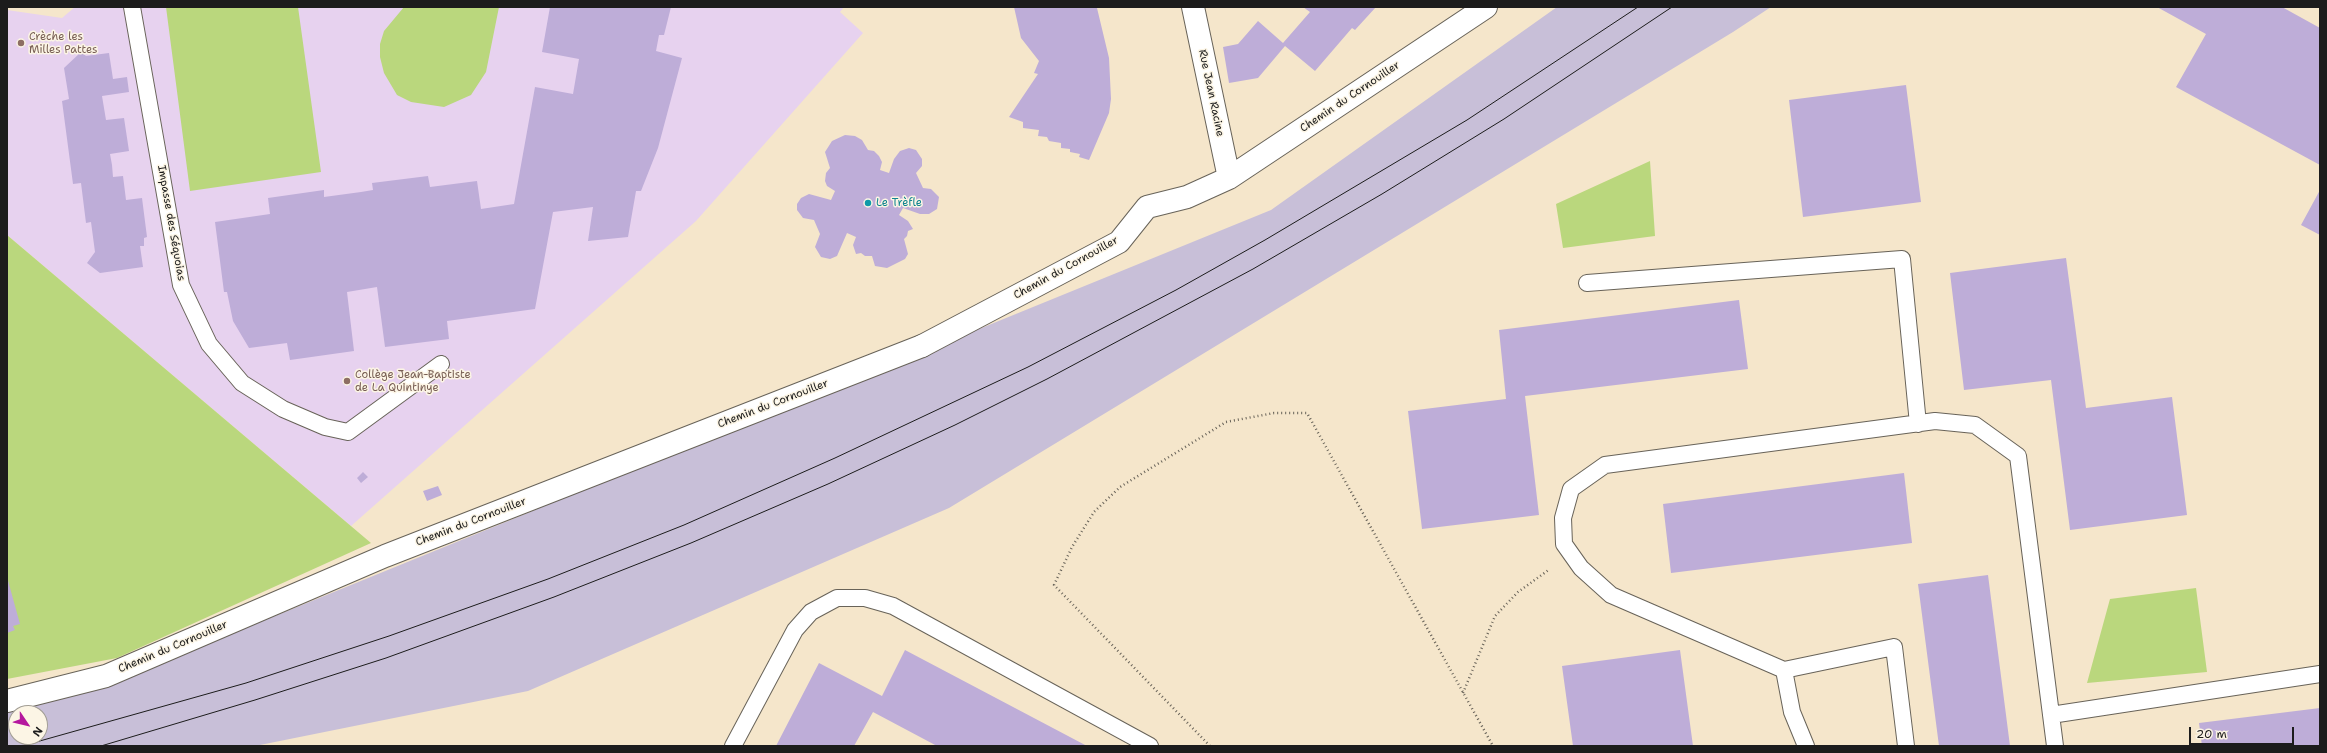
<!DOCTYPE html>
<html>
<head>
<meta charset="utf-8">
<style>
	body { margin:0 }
	#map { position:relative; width:2327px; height:753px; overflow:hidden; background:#f5e6cb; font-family:"Shantell Sans",sans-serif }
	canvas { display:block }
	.frame { position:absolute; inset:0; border:8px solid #1c1c1c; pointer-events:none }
	.north { position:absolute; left:8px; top:705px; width:40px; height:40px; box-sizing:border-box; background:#fcf5e5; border:1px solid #a29e95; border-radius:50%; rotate:125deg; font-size:11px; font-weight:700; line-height:16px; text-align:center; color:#1c1c1c }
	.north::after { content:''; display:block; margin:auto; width:14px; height:18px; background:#b5179e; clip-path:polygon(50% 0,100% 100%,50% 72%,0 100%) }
	.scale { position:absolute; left:2189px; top:727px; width:105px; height:18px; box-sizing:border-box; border:2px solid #1c1c1c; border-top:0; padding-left:5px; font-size:12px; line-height:14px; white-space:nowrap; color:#1c1c1c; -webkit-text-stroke:3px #fcf5e5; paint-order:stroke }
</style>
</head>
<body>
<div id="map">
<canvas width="2327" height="753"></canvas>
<div class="frame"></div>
<div class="north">N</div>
<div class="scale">20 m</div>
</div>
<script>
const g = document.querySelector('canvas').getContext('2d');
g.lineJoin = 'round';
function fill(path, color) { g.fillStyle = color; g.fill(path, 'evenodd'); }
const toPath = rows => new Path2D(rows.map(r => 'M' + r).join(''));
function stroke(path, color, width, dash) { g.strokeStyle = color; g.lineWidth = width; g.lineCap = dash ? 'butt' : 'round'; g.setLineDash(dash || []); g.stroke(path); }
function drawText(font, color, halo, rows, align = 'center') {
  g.font = font + ' "Shantell Sans",sans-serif'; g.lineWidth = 3; g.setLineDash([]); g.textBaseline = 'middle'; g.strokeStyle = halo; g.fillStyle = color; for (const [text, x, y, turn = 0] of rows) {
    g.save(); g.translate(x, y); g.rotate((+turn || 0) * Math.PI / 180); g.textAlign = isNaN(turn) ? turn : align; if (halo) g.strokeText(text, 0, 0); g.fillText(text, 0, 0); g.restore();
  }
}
const built = toPath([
	[75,7,844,7,840,12,863,33,696,221,351,526,7,235,7,10,62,18]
]);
const industrial = toPath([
	[1557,7,1771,7,1733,32,949,508,528,691,255,746,7,746,7,707,113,682,1271,210],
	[16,713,40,713,40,737,16,737]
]);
const green = toPath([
	[166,7,298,7,321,172,190,191],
	[404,7,499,7,486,72,471,95,444,107,411,102,397,95,384,73,380,57,380,44,384,31],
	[1650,161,1655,236,1563,248,1556,204],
	[7,235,371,543,117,658,7,679],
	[2196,588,2207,672,2087,683,2110,599]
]);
const building = toPath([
	[550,7,671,7,664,35,659,35,656,51,682,58,658,148,641,191,636,191,628,237,588,241,593,207,553,212,535,309,447,321,449,339,385,347,377,287,347,292,354,351,290,360,287,343,249,348,233,321,227,292,224,292,215,222,270,214,268,198,324,190,324,197,361,192,373,190,372,183,428,176,430,187,477,181,481,209,514,204,535,87,573,94,579,59,542,52],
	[1014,7,1097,8,1109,58,1111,99,1109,113,1089,160,1079,157,1080,154,1070,152,1070,149,1061,148,1061,143,1049,141,1047,137,1038,136,1039,130,1023,128,1023,122,1009,117,1038,74,1034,73,1039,61,1021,38],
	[1303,7,1376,7,1355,30,1352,28,1315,71,1285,46,1258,78,1229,83,1223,47,1238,44,1258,21,1283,43,1310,12],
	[2157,7,2282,7,2320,28,2320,165,2176,87,2206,34],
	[81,52,86,56,109,53,113,79,127,77,129,92,102,96,106,120,124,118,129,151,110,154,112,165,113,177,123,176,126,200,142,198,147,237,144,238,144,246,140,246,143,267,100,273,87,263,95,252,91,222,86,223,81,183,73,184,62,101,69,99,64,68],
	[1906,85,1921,202,1803,217,1789,100],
	[845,135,855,136,862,140,868,150,874,151,879,156,882,162,880,170,889,173,894,159,900,151,909,148,916,150,922,159,922,166,916,173,923,188,931,189,939,197,937,209,929,214,920,214,903,208,899,215,908,221,913,229,908,231,907,236,904,239,908,254,905,259,887,268,875,266,872,256,865,256,861,253,856,254,853,245,856,237,847,233,837,256,830,259,821,257,815,247,820,234,814,220,803,218,797,210,797,204,801,198,809,194,831,200,835,191,827,186,825,181,826,173,830,168,825,152,832,141],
	[2320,190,2320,235,2301,225],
	[2066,258,2086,408,2172,397,2187,515,2070,530,2051,380,1964,390,1950,273],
	[1739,300,1748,369,1525,396,1539,515,1422,529,1408,411,1506,399,1499,330],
	[363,472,368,477,361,483,357,478],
	[1904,473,1912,543,1671,573,1663,504],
	[438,486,442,495,427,501,423,491],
	[1988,575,2010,746,1939,746,1918,584],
	[7,577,20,624,13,626,15,630,7,633],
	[905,650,1087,746,937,746,873,712,854,746,776,746,819,663,882,696],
	[1680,650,1693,746,1573,746,1562,666],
	[2320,708,2320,746,2202,746,2199,723]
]);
const path = toPath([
	[1463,693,1495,616,1518,592,1550,569],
	[1210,746,1054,585,1072,547,1094,512,1120,487,1226,422,1274,413,1307,413,1493,746]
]);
const service = toPath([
	[132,7,181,285,209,344,242,383,283,409,325,427,348,432,441,364],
	[1587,283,1902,259,1918,424],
	[1784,670,1792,712,1806,746],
	[2051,715,2320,674],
	[733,746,795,630,811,612,837,598,865,598,893,606,1150,746],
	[1906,746,1894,647,1784,670,1611,595,1581,568,1564,544,1563,518,1571,489,1605,465,1935,421,1975,425,2018,456,2055,746]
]);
const pedestrian = toPath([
	[7,701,106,676,385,556,922,346]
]);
const minor = toPath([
	[1193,7,1229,178],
	[922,346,1119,242,1147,207,1187,197,1229,178,1486,7]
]);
const tram = toPath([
	[22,746,246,683,389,636,548,579,684,525,835,458,1028,367,1176,290,1265,240,1467,120,1638,7],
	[101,746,255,700,386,658,554,597,691,543,828,484,955,425,1047,379,1253,269,1382,194,1504,119,1672,7]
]);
const markers = [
	[21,43,4,"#8d6e63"],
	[868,203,4,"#0f9aa8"],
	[347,381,4,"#8d6e63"]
];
const educationNames = [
	["Crèche les",29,37],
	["Milles Pattes",29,50],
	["Collège Jean-Baptiste",355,375],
	["de La Quintinye",355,388]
];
const streetNames = [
	["Rue Jean Racine",1211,93,78],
	["Chemin du Cornouiller",1350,97,-34],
	["Impasse des Séquoias",171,223,80],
	["Chemin du Cornouiller",1066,268,-29],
	["Chemin du Cornouiller",773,404,-21],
	["Chemin du Cornouiller",471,522,-21],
	["Chemin du Cornouiller",173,647,-23]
];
const cultureNames = [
	["Le Trèfle",876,203]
];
fill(built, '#e7d2ef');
fill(industrial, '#c8bfd8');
fill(green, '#bad77d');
fill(building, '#beadd8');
stroke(service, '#686359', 18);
stroke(pedestrian, '#686359', 24);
stroke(minor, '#686359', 24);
stroke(path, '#686359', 2.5, [1, 3]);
stroke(service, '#fff', 16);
stroke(pedestrian, '#fff', 22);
stroke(minor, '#fff', 22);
stroke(tram, '#1c1c1c', 1);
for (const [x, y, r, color] of markers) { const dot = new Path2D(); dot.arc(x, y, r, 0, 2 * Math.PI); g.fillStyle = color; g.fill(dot); stroke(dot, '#fcf5e5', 1.5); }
drawText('11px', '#785e54', '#fcf5e5', educationNames, 'left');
drawText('11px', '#1c1c1c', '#fcf5e5', streetNames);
drawText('11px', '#0d838f', '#fcf5e5', cultureNames, 'left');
</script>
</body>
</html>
